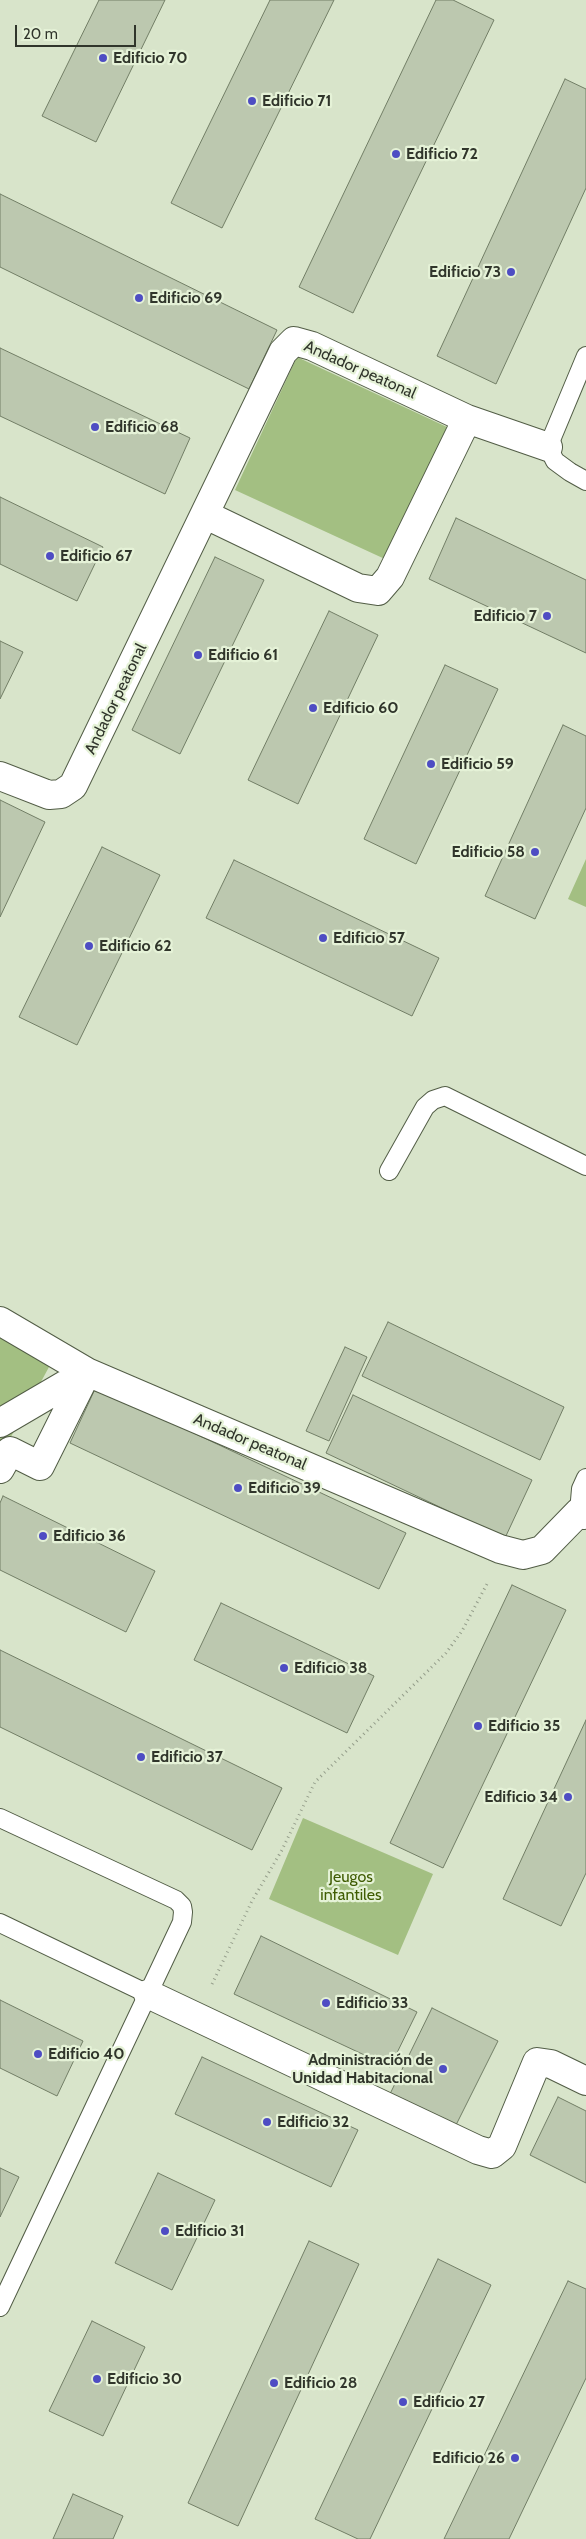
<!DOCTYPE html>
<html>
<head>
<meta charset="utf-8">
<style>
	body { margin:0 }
	#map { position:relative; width:586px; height:2539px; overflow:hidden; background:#d8e4ca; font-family:Cabin,sans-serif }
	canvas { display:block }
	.scale { position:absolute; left:15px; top:25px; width:121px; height:22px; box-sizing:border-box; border:2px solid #30352b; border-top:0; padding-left:6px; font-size:15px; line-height:18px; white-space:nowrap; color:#30352b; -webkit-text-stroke:4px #e5f2d7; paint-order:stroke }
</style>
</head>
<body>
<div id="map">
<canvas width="586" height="2539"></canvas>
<div class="scale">20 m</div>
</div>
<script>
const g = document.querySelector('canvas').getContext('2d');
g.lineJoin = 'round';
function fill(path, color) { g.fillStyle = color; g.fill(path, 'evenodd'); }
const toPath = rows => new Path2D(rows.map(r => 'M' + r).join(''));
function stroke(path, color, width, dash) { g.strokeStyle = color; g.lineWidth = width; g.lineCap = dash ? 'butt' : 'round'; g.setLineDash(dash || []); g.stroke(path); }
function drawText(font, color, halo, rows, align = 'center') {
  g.font = font + ' Cabin,sans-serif'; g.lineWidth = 4.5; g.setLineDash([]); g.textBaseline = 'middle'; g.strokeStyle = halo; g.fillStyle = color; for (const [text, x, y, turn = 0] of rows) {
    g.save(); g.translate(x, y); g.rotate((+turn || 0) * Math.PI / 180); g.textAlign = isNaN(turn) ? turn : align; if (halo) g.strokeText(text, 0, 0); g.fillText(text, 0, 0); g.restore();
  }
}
const green = toPath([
	[297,357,449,428,387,560,235,490],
	[586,859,586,907,568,899],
	[0,1328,55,1356,0,1457],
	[303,1818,433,1874,398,1955,269,1899]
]);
const building = toPath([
	[99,0,165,0,96,142,42,116,99,0],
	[270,0,334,0,222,228,171,203,270,0],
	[436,0,453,0,494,20,353,313,299,287,436,0],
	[565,79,586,89,586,188,496,384,437,356,565,79],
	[0,194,277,330,249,389,0,267,0,194],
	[0,348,190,438,165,494,0,416,0,348],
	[0,497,103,547,77,601,0,564,0,497],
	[456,518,586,580,586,653,429,579,456,518],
	[215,557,264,580,180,754,132,730,215,557],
	[329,611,378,635,298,804,248,780,329,611],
	[0,641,23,652,0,699,0,641],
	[445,665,498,689,416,864,364,839,445,665],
	[563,725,586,736,586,808,535,919,485,896,563,725],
	[0,800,45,822,0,917,0,800],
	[102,847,160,875,77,1045,19,1017,102,847],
	[234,860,439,958,412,1016,206,918,234,860],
	[388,1322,564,1407,540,1460,362,1376,388,1322],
	[345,1347,367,1357,329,1441,306,1431,345,1347],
	[96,1387,406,1533,379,1589,70,1443,96,1387],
	[353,1395,532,1480,505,1538,326,1453,353,1395],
	[3,1496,155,1571,126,1632,0,1570,0,1503,3,1496],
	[512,1585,566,1610,443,1868,390,1843,512,1585],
	[221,1603,374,1676,347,1733,194,1660,221,1603],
	[0,1650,282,1788,252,1850,0,1727,0,1650],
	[586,1720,586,1873,561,1926,503,1899,586,1720],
	[261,1936,417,2012,390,2067,234,1994,261,1936],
	[0,2000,83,2041,57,2096,0,2068,0,2000],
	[432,2008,498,2041,454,2129,389,2096,432,2008],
	[202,2057,358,2130,331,2187,175,2114,202,2057],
	[558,2097,586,2111,586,2183,530,2155,558,2097],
	[0,2168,19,2177,0,2217,0,2168],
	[158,2173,215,2200,172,2290,115,2263,158,2173],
	[309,2241,359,2264,238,2526,188,2503,309,2241],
	[438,2259,491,2285,370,2539,358,2539,315,2519,438,2259],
	[568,2281,586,2289,586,2378,509,2539,444,2539,568,2281],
	[92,2321,145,2347,103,2436,49,2411,92,2321],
	[73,2494,123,2516,113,2539,53,2539,73,2494]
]);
const path = toPath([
	[212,1984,252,1901,282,1850,315,1782,446,1653,462,1631,488,1582]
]);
const lane = toPath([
	[586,356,548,447,555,461,570,472,586,481],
	[389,1171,425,1107,433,1100,445,1096,586,1166],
	[584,1520,579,1512,581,1489,586,1478],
	[0,1818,176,1900,182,1906,183,1912,182,1922,0,2307],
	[0,1923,148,1994]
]);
const street = toPath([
	[206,515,358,588,378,591,390,577,467,419],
	[0,776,49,795,61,794,73,786,283,352,294,341,312,346,467,419,548,447],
	[0,1321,87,1372,500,1549,523,1555,542,1550,579,1512],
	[0,1423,87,1372,40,1466,10,1451,0,1469],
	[148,1994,478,2150,492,2154,502,2146,537,2062,551,2064,586,2081]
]);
const markers = [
	[103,58,5,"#4e4dc3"],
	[252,101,5,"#4e4dc3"],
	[396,154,5,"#4e4dc3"],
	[511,272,5,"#4e4dc3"],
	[139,298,5,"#4e4dc3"],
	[95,427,5,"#4e4dc3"],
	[50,556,5,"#4e4dc3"],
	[547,616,5,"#4e4dc3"],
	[198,655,5,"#4e4dc3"],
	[313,708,5,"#4e4dc3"],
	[431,764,5,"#4e4dc3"],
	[535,852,5,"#4e4dc3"],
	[323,938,5,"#4e4dc3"],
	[89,946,5,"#4e4dc3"],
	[238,1488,5,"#4e4dc3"],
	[43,1536,5,"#4e4dc3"],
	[284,1668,5,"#4e4dc3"],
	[478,1726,5,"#4e4dc3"],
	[141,1757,5,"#4e4dc3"],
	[568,1797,5,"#4e4dc3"],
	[326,2003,5,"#4e4dc3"],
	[38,2054,5,"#4e4dc3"],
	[443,2069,5,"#4e4dc3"],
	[267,2122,5,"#4e4dc3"],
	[165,2231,5,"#4e4dc3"],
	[97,2379,5,"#4e4dc3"],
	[274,2383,5,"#4e4dc3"],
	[403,2402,5,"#4e4dc3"],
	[515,2458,5,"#4e4dc3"]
];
const poiNames = [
	["Edificio 70",113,58],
	["Edificio 71",262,101],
	["Edificio 72",406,154],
	["Edificio 73",501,272,"right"],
	["Edificio 69",149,298],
	["Edificio 68",105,427],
	["Edificio 67",60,556],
	["Edificio 7",537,616,"right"],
	["Edificio 61",208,655],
	["Edificio 60",323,708],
	["Edificio 59",441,764],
	["Edificio 58",525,852,"right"],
	["Edificio 57",333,938],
	["Edificio 62",99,946],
	["Edificio 39",248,1488],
	["Edificio 36",53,1536],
	["Edificio 38",294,1668],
	["Edificio 35",488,1726],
	["Edificio 37",151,1757],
	["Edificio 34",558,1797,"right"],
	["Edificio 33",336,2003],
	["Edificio 40",48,2054],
	["Administración de",433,2060,"right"],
	["Unidad Habitacional",433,2078,"right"],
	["Edificio 32",277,2122],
	["Edificio 31",175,2231],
	["Edificio 30",107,2379],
	["Edificio 28",284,2383],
	["Edificio 27",413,2402],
	["Edificio 26",505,2458,"right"]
];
const streetNames = [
	["Andador peatonal",360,370,24],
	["Andador peatonal",116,699,-64],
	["Andador peatonal",250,1442,23]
];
const parkNames = [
	["Jeugos",351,1877],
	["infantiles",351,1895]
];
fill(green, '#a3bf82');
fill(building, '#bcc8af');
stroke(building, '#727e66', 1);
stroke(lane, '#525d46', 20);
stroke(street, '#525d46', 30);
stroke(path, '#939c89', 3, [1, 4]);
stroke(lane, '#fff', 18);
stroke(street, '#fff', 28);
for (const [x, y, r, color] of markers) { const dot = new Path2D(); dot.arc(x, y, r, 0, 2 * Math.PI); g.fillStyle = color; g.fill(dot); stroke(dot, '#e5f2d7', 2); }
drawText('bold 16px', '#30352b', '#e5f2d7', poiNames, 'left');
drawText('16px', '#30352b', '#e5f2d7', streetNames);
drawText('16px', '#3f5c03', '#e5f2d7', parkNames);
</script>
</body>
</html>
